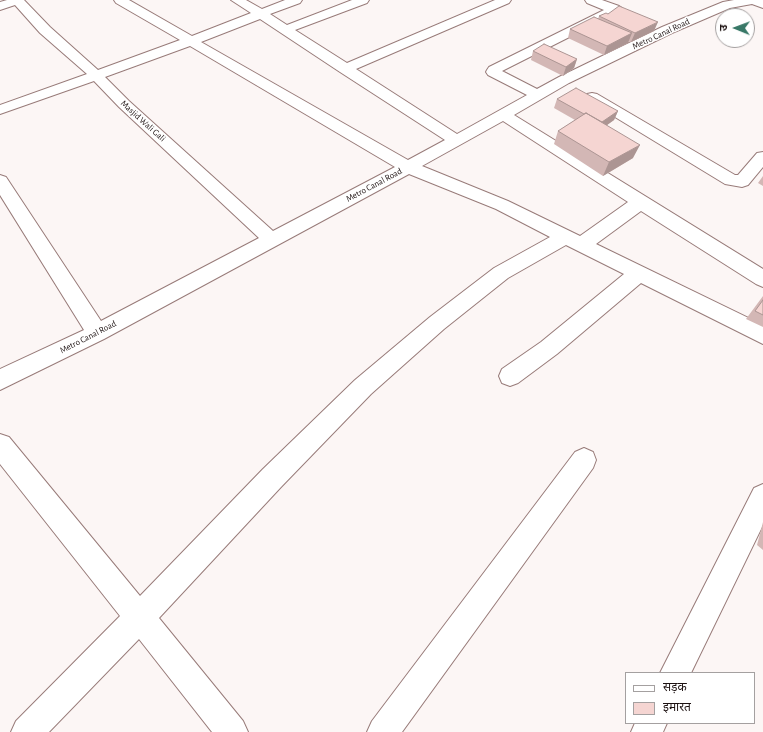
<!DOCTYPE html>
<html>
<head>
<meta charset="utf-8">
<style>
	body { margin:0 }
	#map { position:relative; width:763px; height:732px; overflow:hidden; background:#fcf6f5; font-family:"Alegreya Sans","Noto Sans Devanagari",sans-serif }
	canvas { display:block }
	.legend { position:absolute; left:625px; top:672px; width:130px; height:52px; box-sizing:border-box; background:#fff; border:1px solid #a4a0a0; margin:0; padding:5px 7px; list-style:none; font-size:12px; color:#1c1111 }
	.legend li { display:flex; align-items:center; gap:8px; height:20px }
	.legend b { width:20px; border:1px solid #a4a0a0 }
	.north { position:absolute; left:715px; top:8px; width:40px; height:40px; box-sizing:border-box; background:#fff; border:1px solid #a4a0a0; border-radius:50%; rotate:271deg; font-size:11px; font-weight:700; line-height:16px; text-align:center; color:#1c1111 }
	.north::after { content:''; display:block; margin:auto; width:14px; height:18px; background:#387867; clip-path:polygon(50% 0,100% 100%,50% 72%,0 100%) }
</style>
</head>
<body>
<div id="map">
<canvas width="763" height="732"></canvas>
<ul class="legend">
<li><b style="height:5px;background:#fff"></b>सड़क</li>
<li><b style="height:11px;background:#f5d5d2"></b>इमारत</li>
</ul>
<div class="north">उ</div>
</div>
<script>
const g = document.querySelector('canvas').getContext('2d');
g.lineJoin = 'round';
const toPath = rows => new Path2D(rows.map(r => 'M' + r).join(''));
function stroke(path, color, width, dash) { g.strokeStyle = color; g.lineWidth = width; g.lineCap = dash ? 'butt' : 'round'; g.setLineDash(dash || []); g.stroke(path); }
function fill(path, color) { g.fillStyle = color; g.fill(path, 'evenodd'); }
function drawText(font, color, halo, rows, align = 'center') {
  g.font = font + ' "Alegreya Sans",sans-serif'; g.lineWidth = 3; g.setLineDash([]); g.textBaseline = 'middle'; g.strokeStyle = halo; g.fillStyle = color; for (const [text, x, y, turn = 0] of rows) {
    g.save(); g.translate(x, y); g.rotate((+turn || 0) * Math.PI / 180); g.textAlign = isNaN(turn) ? turn : align; if (halo) g.strokeText(text, 0, 0); g.fillText(text, 0, 0); g.restore();
  }
}
const minor = toPath([
	[7,0,24,0,50,27,98,70,180,40,116,3,114,0,129,0,192,36,251,13,231,0,246,0,262,9,285,0,302,0,300,3,270,14,287,25,352,0,369,0,367,3,295,30,347,63,495,0,511,0,509,3,356,69,457,134,527,95,488,75,486,72,487,70,489,67,604,10,587,3,585,0,602,0,619,6,629,13,627,16,623,17,615,14,502,71,537,89,559,77,662,27,723,2,734,0,763,0,763,8,752,4,730,8,672,33,569,83,514,115,763,269,763,287,756,284,641,211,596,244,763,325,763,344,641,283,557,354,518,383,510,386,502,383,499,376,502,369,541,342,624,274,566,245,508,278,444,329,371,394,281,487,159,618,243,721,248,732,212,732,139,639,49,732,11,732,16,721,120,616,0,464,0,434,9,437,140,596,263,469,355,380,430,317,494,268,550,237,496,209,409,174,104,339,0,390,0,369,84,330,0,195,0,175,6,177,101,321,259,238,119,107,94,81,0,114,0,105,87,74,40,33,15,5,0,10,0,2,7,0],
	[260,19,340,72,445,140,408,160,201,42,260,19],
	[190,46,395,167,273,231,129,101,105,77,190,46],
	[503,121,628,202,580,236,508,201,422,166,503,121],
	[592,93,597,94,735,175,738,175,757,153,763,152,763,167,748,185,742,187,725,184,587,100,585,97,587,94,592,93],
	[584,448,593,452,596,460,593,468,402,732,367,732,372,721,575,452,584,448],
	[763,484,763,525,691,673,660,673,754,488,763,484],
	[635,723,667,723,663,732,631,732,635,723]
]);
const wall = toPath([
	[599,16,654,31,631,42,629,41,628,43,604,55,568,38,570,29,598,19],
	[533,51,577,59,574,68,563,76,531,60],
	[557,99,618,111,614,120,607,125,633,158,603,176,554,144,558,131,575,120,554,108],
	[763,176,763,186,758,183],
	[763,296,763,327,746,319],
	[763,522,763,550,757,545]
]);
const shadedWall = toPath([
	[658,22,654,31,631,42,635,33],
	[632,33,628,43,604,55,607,46],
	[577,59,574,68,563,76,566,67],
	[618,111,614,120,596,133,600,123],
	[640,145,633,158,603,176,609,162]
]);
const building = toPath([
	[619,6,658,22,635,33,599,16,606,13,608,14,619,6],
	[594,17,632,33,607,46,570,29,594,17],
	[544,44,577,59,566,67,533,51,544,44],
	[576,88,618,111,602,122,586,113,584,114,557,99,576,88],
	[586,113,640,145,609,162,558,131,586,113],
	[763,300,763,315,755,311,763,300]
]);
const farStreetnames = [
	["Metro Canal Road",661,34,-25],
	["Masjid Wali Gali",143,121,42],
	["Metro Canal Road",374,185,-28],
	["Metro Canal Road",88,337,-27]
];
stroke(minor, '#987b79', 2);
fill(minor, '#fff');
fill(wall, '#d3b7b5');
fill(shadedWall, '#ac9593');
fill(building, '#f5d5d2');
stroke(building, '#ac9593', 1);
drawText('9px', '#1c1111', '#fff', farStreetnames);
</script>
</body>
</html>
